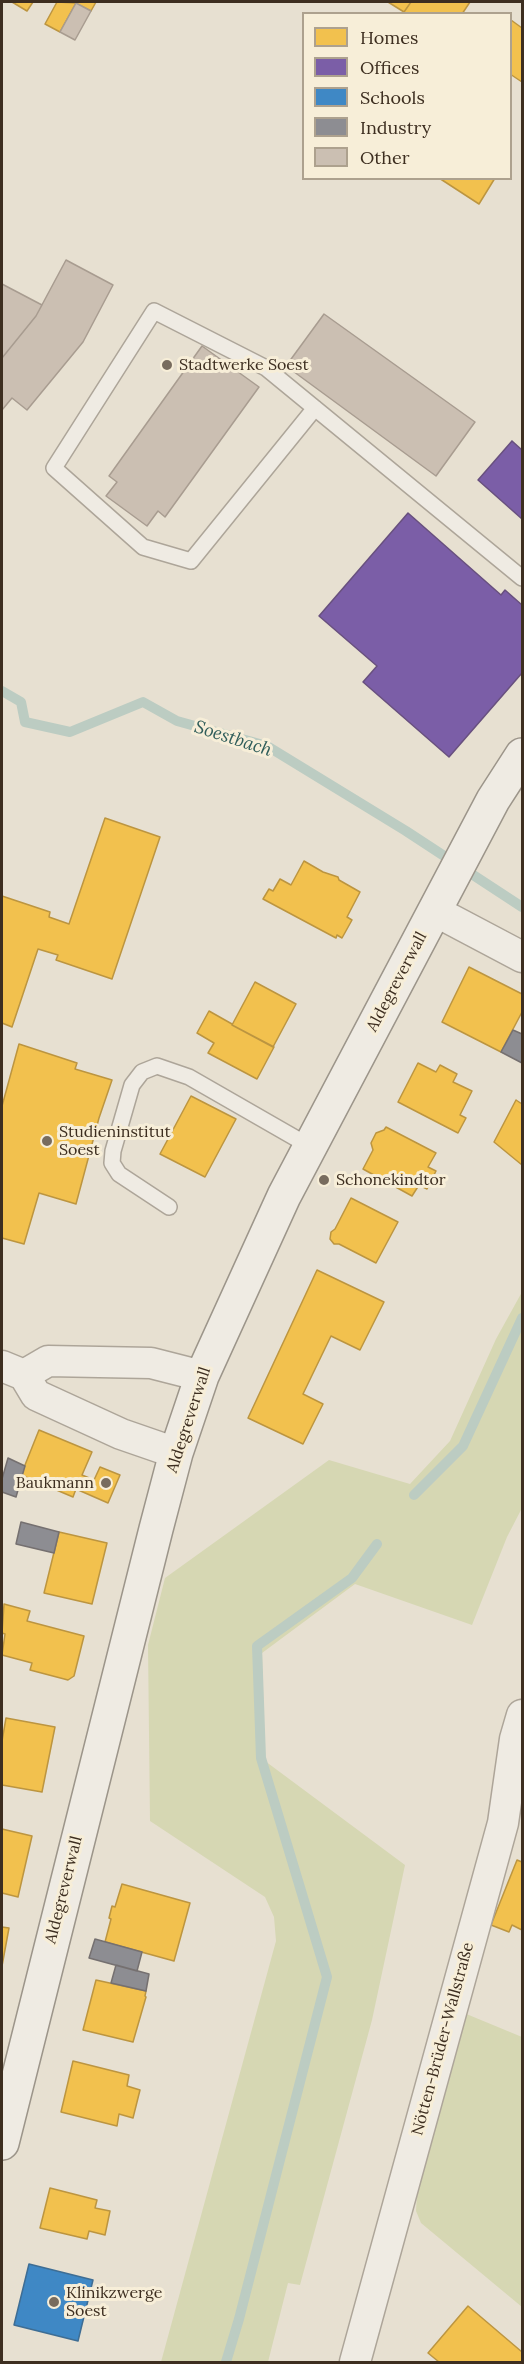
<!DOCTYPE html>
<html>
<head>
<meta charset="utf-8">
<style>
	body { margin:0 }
	#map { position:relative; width:524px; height:2364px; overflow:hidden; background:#e7e0d1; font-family:Lora,serif }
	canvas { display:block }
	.frame { position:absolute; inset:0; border:3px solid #3d2e20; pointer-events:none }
	.legend { position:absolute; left:302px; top:12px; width:210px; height:168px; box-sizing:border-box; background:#f7eed8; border:2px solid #ada18e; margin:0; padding:8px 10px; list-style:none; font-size:18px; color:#3d2e20 }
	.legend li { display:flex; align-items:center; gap:12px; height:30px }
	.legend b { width:30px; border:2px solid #ada18e }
</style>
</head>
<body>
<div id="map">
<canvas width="524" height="2364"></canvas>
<div class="frame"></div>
<ul class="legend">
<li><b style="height:16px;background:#f2c14e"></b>Homes</li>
<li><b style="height:16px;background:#7b5ea7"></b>Offices</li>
<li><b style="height:16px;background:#3f88c5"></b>Schools</li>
<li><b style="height:16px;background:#8d8d92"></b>Industry</li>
<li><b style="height:16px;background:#cbbfb2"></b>Other</li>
</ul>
</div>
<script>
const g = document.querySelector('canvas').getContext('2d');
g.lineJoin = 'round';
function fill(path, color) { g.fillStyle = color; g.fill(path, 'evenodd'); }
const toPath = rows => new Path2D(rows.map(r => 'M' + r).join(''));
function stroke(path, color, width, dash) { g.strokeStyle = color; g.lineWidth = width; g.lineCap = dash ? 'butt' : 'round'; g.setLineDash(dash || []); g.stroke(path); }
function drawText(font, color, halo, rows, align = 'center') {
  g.font = font + ' Lora,serif'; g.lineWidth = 6; g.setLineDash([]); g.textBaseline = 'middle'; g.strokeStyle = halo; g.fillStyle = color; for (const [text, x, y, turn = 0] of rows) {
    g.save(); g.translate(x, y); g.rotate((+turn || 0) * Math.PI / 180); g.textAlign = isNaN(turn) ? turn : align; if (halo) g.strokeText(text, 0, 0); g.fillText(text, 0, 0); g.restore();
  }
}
const green = toPath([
	[522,1292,522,1508,507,1537,472,1625,355,1584,262,1653,265,1761,405,1865,372,2020,300,2285,288,2283,268,2362,161,2362,276,1941,274,1917,265,1897,150,1821,148,1645,165,1578,329,1460,410,1484,450,1441,496,1339],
	[464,2013,522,2037,522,2307,421,2223,416,2211,417,2195]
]);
const homes = toPath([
	[12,2,33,2,27,11,12,2],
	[57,2,76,3,60,32,45,24,57,2],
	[73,2,96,2,91,11,73,2],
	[388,2,411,2,404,12,388,2],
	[411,2,470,2,462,14,406,14,404,12,411,2],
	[511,20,522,28,522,82,510,74,511,20],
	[439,178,495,178,479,204,439,178],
	[105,818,160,837,112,979,56,960,58,955,38,949,12,1027,2,1023,2,896,50,912,49,917,69,924,105,818],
	[304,861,323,872,338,877,339,880,360,892,347,917,352,920,342,938,337,935,336,938,263,899,269,889,273,891,280,879,291,885,304,861],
	[469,967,522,994,522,1012,501,1052,442,1022,469,967],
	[255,982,296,1004,273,1047,232,1025,255,982],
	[209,1011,232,1024,232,1025,274,1047,257,1079,208,1053,214,1043,197,1033,209,1011],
	[19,1044,77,1063,75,1069,112,1080,99,1118,76,1204,39,1193,24,1244,2,1238,2,1106,19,1044],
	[418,1063,436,1072,440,1065,457,1074,453,1082,472,1091,460,1115,466,1118,458,1133,398,1102,418,1063],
	[191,1096,236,1119,205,1177,160,1154,191,1096],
	[516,1100,522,1104,522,1165,494,1142,516,1100],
	[386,1127,436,1153,428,1167,436,1171,427,1189,419,1185,412,1196,363,1169,373,1150,371,1143,376,1133,384,1130,386,1127],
	[351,1198,398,1222,376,1263,339,1244,334,1244,330,1239,331,1232,335,1229,351,1198],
	[317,1270,384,1302,360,1350,331,1336,303,1394,323,1404,303,1444,248,1418,317,1270],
	[39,1430,92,1452,82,1475,94,1480,100,1467,120,1475,108,1503,76,1489,73,1497,21,1475,39,1430],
	[59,1532,107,1543,92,1604,44,1593,59,1532],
	[4,1604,30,1611,27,1621,84,1636,74,1676,68,1680,30,1670,32,1663,2,1655,5,1634,2,1633,4,1604],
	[6,1718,55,1727,42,1792,2,1785,2,1741,6,1718],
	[2,1829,32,1836,18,1897,2,1893,2,1829],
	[517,1860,522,1862,522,1930,512,1925,509,1932,491,1925,517,1860],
	[122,1884,190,1903,174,1961,105,1942,111,1919,109,1918,112,1906,115,1907,122,1884],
	[2,1927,9,1928,2,1966,2,1927],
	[96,1980,146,1991,145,1996,146,1997,133,2042,83,2030,96,1980],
	[73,2061,129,2075,127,2086,140,2090,133,2118,119,2114,117,2126,61,2112,73,2061],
	[50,2188,97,2200,95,2208,110,2211,105,2235,89,2231,87,2239,40,2228,50,2188],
	[468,2306,522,2352,522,2362,439,2362,428,2353,468,2306]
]);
const offices = toPath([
	[512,441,522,450,522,519,478,480,512,441],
	[408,513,501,595,505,590,522,605,522,673,449,757,363,682,377,666,319,616,408,513]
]);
const schools = toPath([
	[29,2264,93,2280,78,2341,14,2325,29,2264]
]);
const industry = toPath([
	[513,1030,522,1034,522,1063,501,1052,513,1030],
	[8,1458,25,1466,16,1497,2,1492,2,1479,8,1458],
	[21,1522,59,1532,54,1553,16,1544,21,1522],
	[95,1939,142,1952,137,1971,89,1958,95,1939],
	[116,1965,149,1974,146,1991,111,1983,116,1965]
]);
const stream = toPath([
	[2,691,21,702,25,722,70,732,143,702,177,721,267,746,406,831,522,907],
	[414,1495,463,1446,522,1318],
	[226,2362,239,2319,327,1977,261,1758,257,1646,352,1578,377,1544]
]);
const building = toPath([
	[76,3,91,11,75,40,60,32,76,3],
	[66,260,113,285,83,342,27,410,12,398,2,410,2,358,36,316,66,260],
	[2,284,42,305,36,316,2,358,2,284],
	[324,314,475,422,436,476,286,366,324,314],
	[202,346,259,387,165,517,158,511,147,526,106,496,117,482,109,476,202,346]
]);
const lane = toPath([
	[315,408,191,561,143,547,54,468,154,311,266,368,522,578],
	[169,1207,119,1174,112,1163,113,1151,132,1085,142,1072,157,1066,189,1077,311,1147]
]);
const street = toPath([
	[435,911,522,957],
	[2,1366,24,1375,36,1395,121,1434,176,1453],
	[24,1375,48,1361,151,1363,202,1376],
	[355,2362,503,1823,515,1739,522,1715]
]);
const secondary = toPath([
	[2,2143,156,1529,176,1453,202,1376,284,1196,493,800,522,755]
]);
const markers = [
	[167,365,6,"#786c5e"],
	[47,1141,6,"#786c5e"],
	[324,1180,6,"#786c5e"],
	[106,1483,6,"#786c5e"],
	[54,2302,6,"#786c5e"]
];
const poiNames = [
	["Stadtwerke Soest",179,365],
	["Studieninstitut",59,1132],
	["Soest",59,1150],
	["Schonekindtor",336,1180],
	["Baukmann",94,1483,"right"],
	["Klinikzwerge",66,2293],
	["Soest",66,2311]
];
const streetNames = [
	["Aldegreverwall",397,982,-62],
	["Aldegreverwall",189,1420,-72],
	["Aldegreverwall",64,1890,-76],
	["Nötten-Brüder-Wallstraße",443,2039,-75]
];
const waterNames = [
	["Soestbach",233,739,18]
];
fill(green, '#d6d7b3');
fill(homes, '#f2c14e');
stroke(homes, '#bc9540', 1.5);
fill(offices, '#7b5ea7');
stroke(offices, '#68507e', 1.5);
fill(schools, '#3f88c5');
stroke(schools, '#3e6d94', 1.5);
fill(industry, '#8d8d92');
stroke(industry, '#757070', 1.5);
stroke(stream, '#bcccc2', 10);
fill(building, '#cbbfb2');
stroke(building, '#a89c90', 1.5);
stroke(lane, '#ada599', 18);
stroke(street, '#ada599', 33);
stroke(secondary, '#9c958a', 36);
stroke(lane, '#efebe3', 15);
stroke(street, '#efebe3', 30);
stroke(secondary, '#efebe3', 33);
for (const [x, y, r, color] of markers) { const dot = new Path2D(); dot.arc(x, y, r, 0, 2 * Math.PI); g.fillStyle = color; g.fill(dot); stroke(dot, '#f7eed8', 2); }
drawText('16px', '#3d2e20', '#f7eed8', poiNames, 'left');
drawText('16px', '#3d2e20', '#f7eed8', streetNames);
drawText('italic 18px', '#2f5d5a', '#f7eed8', waterNames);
</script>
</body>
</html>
